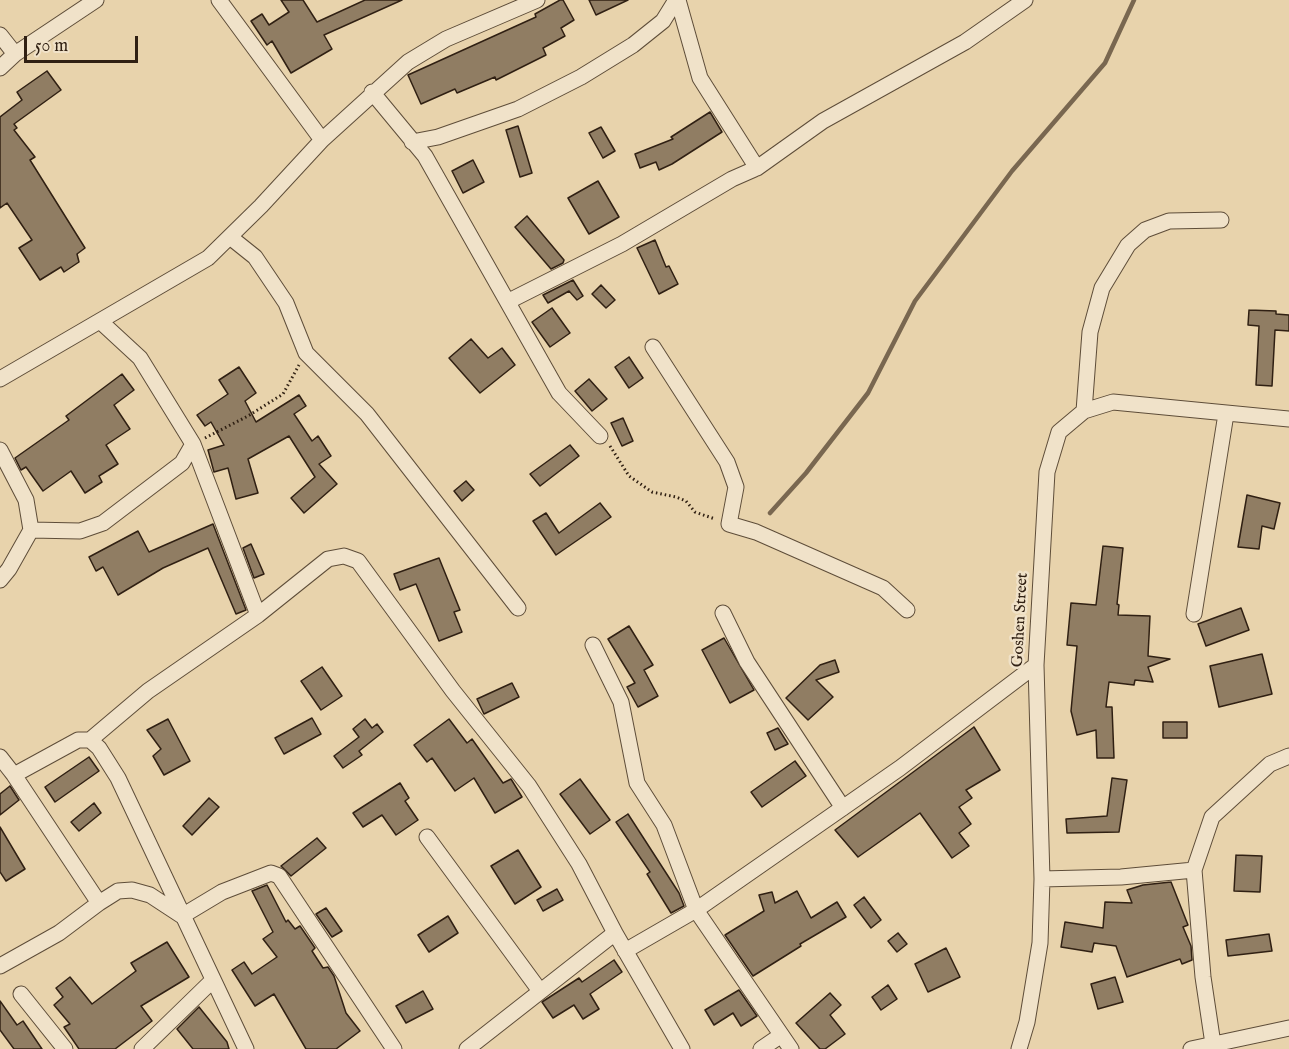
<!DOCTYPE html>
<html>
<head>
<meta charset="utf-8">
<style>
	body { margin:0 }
	#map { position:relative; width:1289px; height:1049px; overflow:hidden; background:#e8d3ac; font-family:"IM FELL English",serif }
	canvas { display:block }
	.scale { position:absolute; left:24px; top:36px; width:114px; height:27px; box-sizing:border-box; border:3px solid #302013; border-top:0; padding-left:8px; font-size:18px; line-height:21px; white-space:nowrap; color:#302013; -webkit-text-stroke:4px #f0e2c9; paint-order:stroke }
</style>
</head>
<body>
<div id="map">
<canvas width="1289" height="1049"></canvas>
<div class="scale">50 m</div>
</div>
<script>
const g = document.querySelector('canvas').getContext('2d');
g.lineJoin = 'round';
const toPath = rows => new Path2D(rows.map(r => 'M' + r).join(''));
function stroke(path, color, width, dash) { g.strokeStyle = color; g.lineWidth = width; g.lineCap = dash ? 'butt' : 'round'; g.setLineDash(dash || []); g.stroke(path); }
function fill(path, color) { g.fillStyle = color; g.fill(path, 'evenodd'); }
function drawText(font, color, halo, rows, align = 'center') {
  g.font = font + ' "IM FELL English",serif'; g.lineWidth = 5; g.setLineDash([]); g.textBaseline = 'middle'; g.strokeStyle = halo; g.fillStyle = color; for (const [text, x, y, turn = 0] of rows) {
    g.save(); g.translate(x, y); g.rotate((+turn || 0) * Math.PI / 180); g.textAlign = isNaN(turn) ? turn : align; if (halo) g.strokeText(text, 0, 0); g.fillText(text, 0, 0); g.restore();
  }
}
const stream = toPath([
	[770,513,806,473,868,393,915,301,1012,171,1105,63,1134,0]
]);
const building = toPath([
	[281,0,303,0,317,22,365,0,402,0,324,35,332,49,291,73,272,41,267,45,251,21,262,14,269,25,289,12,281,0],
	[560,0,563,0,574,20,561,28,565,36,543,48,546,55,496,80,495,77,457,93,455,89,421,104,408,75,536,17,535,14,560,0],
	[589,0,628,0,596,15,589,0],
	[47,71,61,90,14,124,17,128,14,130,35,157,30,160,85,248,77,254,79,262,64,272,61,267,40,280,19,248,32,240,7,203,0,208,0,117,22,100,17,92,47,71],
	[710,112,722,132,672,164,659,170,656,162,640,168,635,154,673,139,671,137,710,112],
	[518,126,532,173,520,177,506,130,518,126],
	[601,127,615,151,603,158,589,133,601,127],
	[473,160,484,182,463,193,452,171,473,160],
	[598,181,619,217,589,234,568,198,598,181],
	[527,216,564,260,563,263,551,269,515,227,527,216],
	[655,240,666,267,669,266,678,284,659,294,637,248,655,240],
	[573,280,583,296,577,300,569,291,548,303,543,295,573,280],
	[601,285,615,300,606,308,592,294,601,285],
	[552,308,570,333,550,347,532,322,552,308],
	[1249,310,1276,311,1276,314,1289,315,1289,331,1275,330,1272,386,1256,385,1259,326,1248,325,1249,310],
	[471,339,488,358,502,348,515,365,480,393,449,358,471,339],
	[629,357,643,378,629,388,615,367,629,357],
	[239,367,256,393,245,401,256,422,299,395,306,406,294,414,312,441,318,436,331,456,319,464,337,484,304,513,291,498,315,477,289,436,248,459,258,493,236,499,228,468,214,472,208,450,224,445,211,422,205,426,197,415,228,394,219,380,239,367],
	[122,374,134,390,114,405,130,429,106,445,118,464,99,476,102,482,85,493,71,471,43,491,26,467,21,470,15,458,69,420,66,416,122,374],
	[589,379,607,399,592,411,575,391,589,379],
	[623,418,633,441,622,446,611,423,623,418],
	[570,445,579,456,540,486,530,474,570,445],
	[466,481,474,490,462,501,454,491,466,481],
	[1247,495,1280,503,1274,529,1262,526,1259,549,1238,547,1247,495],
	[600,503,611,517,556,555,533,521,546,513,559,533,600,503],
	[213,524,246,610,236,614,208,548,163,568,118,595,103,567,96,571,89,557,138,531,149,552,213,524],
	[251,544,264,574,254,578,243,548,251,544],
	[1103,546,1123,548,1117,604,1119,605,1118,615,1150,616,1148,656,1170,659,1148,667,1153,682,1135,680,1134,685,1109,682,1106,707,1112,707,1114,758,1097,758,1096,730,1077,735,1071,711,1077,646,1067,645,1071,603,1096,605,1103,546],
	[439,558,460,610,454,612,462,632,439,641,416,584,400,590,394,574,439,558],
	[1241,608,1249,630,1206,646,1198,624,1241,608],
	[629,626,653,665,644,670,658,696,638,707,627,687,635,683,608,639,629,626],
	[724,638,754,690,730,703,702,650,724,638],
	[1262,654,1272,694,1219,707,1210,666,1262,654],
	[835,660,839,672,816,680,833,697,808,720,786,698,820,665,835,660],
	[322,667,342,696,321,710,301,681,322,667],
	[512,683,519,697,484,714,477,699,512,683],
	[312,718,321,734,284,754,275,738,312,718],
	[168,719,190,761,164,775,153,756,161,749,147,730,168,719],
	[365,719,372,728,377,724,383,732,359,751,362,755,343,768,334,756,359,737,353,729,365,719],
	[449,719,467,743,472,739,503,783,511,779,522,797,495,813,474,778,455,791,432,758,427,762,414,745,449,719],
	[1163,722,1187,722,1187,738,1163,738,1163,722],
	[974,727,1000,770,966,790,972,798,959,807,971,824,959,833,969,846,952,858,920,813,858,857,835,830,974,727],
	[778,728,788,744,775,750,767,733,778,728],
	[89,757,99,771,55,802,45,787,89,757],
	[795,761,806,776,762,807,751,792,795,761],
	[1112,778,1127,780,1119,832,1067,833,1066,819,1107,816,1112,778],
	[580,779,610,820,590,834,560,794,580,779],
	[400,783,409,798,405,801,418,820,396,835,382,815,363,827,353,813,400,783],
	[10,786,19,800,0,815,0,794,10,786],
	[209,798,219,807,192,835,183,826,209,798],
	[94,803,101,813,79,831,71,822,94,803],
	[628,814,679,893,684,906,671,913,647,874,650,872,616,822,628,814],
	[0,827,25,869,6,881,0,872,0,827],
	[317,838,326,848,291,876,281,866,317,838],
	[518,850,541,887,515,904,491,866,518,850],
	[1236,855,1262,856,1260,892,1234,891,1236,855],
	[1171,882,1188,925,1183,927,1191,946,1192,960,1182,964,1180,959,1127,977,1116,946,1094,943,1092,952,1061,947,1065,922,1103,928,1105,902,1132,903,1127,890,1143,885,1171,882],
	[267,885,286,922,288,920,295,929,300,926,315,948,312,951,323,968,328,967,334,976,346,1013,360,1031,336,1049,306,1049,274,994,255,1006,232,970,244,962,252,974,277,957,263,939,273,932,252,891,267,885],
	[557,889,563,900,543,911,537,900,557,889],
	[797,891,811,918,837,902,846,917,800,944,801,946,753,976,725,935,764,911,759,895,772,892,775,903,797,891],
	[864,897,881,920,871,928,854,905,864,897],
	[326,908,342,931,332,937,316,914,326,908],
	[448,916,458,933,429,952,418,935,448,916],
	[898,933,907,944,897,952,888,941,898,933],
	[1269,934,1272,951,1228,956,1226,940,1269,934],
	[167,942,189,977,141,1006,152,1021,115,1049,79,1049,64,1027,70,1024,54,1005,63,997,56,988,70,977,92,1004,136,971,131,963,167,942],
	[946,948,960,977,928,992,915,964,946,948],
	[614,960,622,972,590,994,599,1009,583,1019,574,1005,553,1018,542,1002,579,978,582,982,614,960],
	[1115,977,1123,1002,1098,1009,1091,984,1115,977],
	[888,985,897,999,881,1010,872,997,888,985],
	[739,990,757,1016,741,1026,733,1013,714,1025,705,1010,739,990],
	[423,991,433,1009,406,1023,396,1006,423,991],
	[830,993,841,1005,830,1015,845,1034,825,1049,820,1049,796,1023,830,993],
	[0,1001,17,1025,23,1021,42,1049,14,1049,0,1030,0,1001],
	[199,1007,227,1042,229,1049,193,1049,177,1029,199,1007]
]);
const path = toPath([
	[205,438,248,416,283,394,299,365],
	[610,446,629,476,652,492,676,497,686,501,695,512,715,519]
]);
const street = toPath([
	[219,0,322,140],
	[678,0,700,78,757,168],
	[0,35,15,54,0,68],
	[15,54,96,0],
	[372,92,425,156,559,393,600,436],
	[412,142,438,137,518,109,581,77,633,45,663,21,676,0],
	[230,237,255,257,286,303,306,353,367,414,518,608],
	[509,301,622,244,732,179,757,168,823,121,965,42,1025,0],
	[653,347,727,462,736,487,729,524,756,532,883,588,907,610],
	[0,379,208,258,261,206,322,140,408,62,446,39,537,0],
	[1084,411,1090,332,1102,288,1128,245,1145,230,1169,221,1221,220],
	[193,444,258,615],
	[0,450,26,500,31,530,9,569,0,580],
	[31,530,80,531,103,523,182,463,193,444,140,358,101,322],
	[723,613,747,662,843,808],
	[1194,614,1226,414],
	[593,645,621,702,637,783,664,825,696,910,791,1049],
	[90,740,148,691,258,615,328,559,344,556,358,561,453,691,529,786,579,864,615,933],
	[0,757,14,775,78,740,90,740,99,748,118,778,246,1049],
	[427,837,540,991],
	[1194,870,1212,817,1270,764,1289,756],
	[1042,879,1121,877,1194,870,1203,977,1213,1044],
	[99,903,118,891,132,890,150,895,182,916,222,892,271,873,279,876,394,1049],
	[625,951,696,910,900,768,1036,665],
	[0,966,59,933,99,903,14,775],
	[21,994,65,1049],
	[142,1049,213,980],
	[467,1049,615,933,682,1049],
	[761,1049,780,1036],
	[1019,1049,1027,1022,1040,943,1042,879,1036,665,1047,472,1059,432,1084,411,1113,402,1289,419],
	[1191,1049,1289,1028]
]);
const streetNames = [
	["Goshen Street",1021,620,-87]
];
stroke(stream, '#796750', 4.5);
fill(building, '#907d63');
stroke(building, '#302013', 1.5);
stroke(street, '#5e4d39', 17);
stroke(path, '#302013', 3, [1.5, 3]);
stroke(street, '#f0e2c9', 15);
drawText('16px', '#302013', '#f0e2c9', streetNames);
</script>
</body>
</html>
